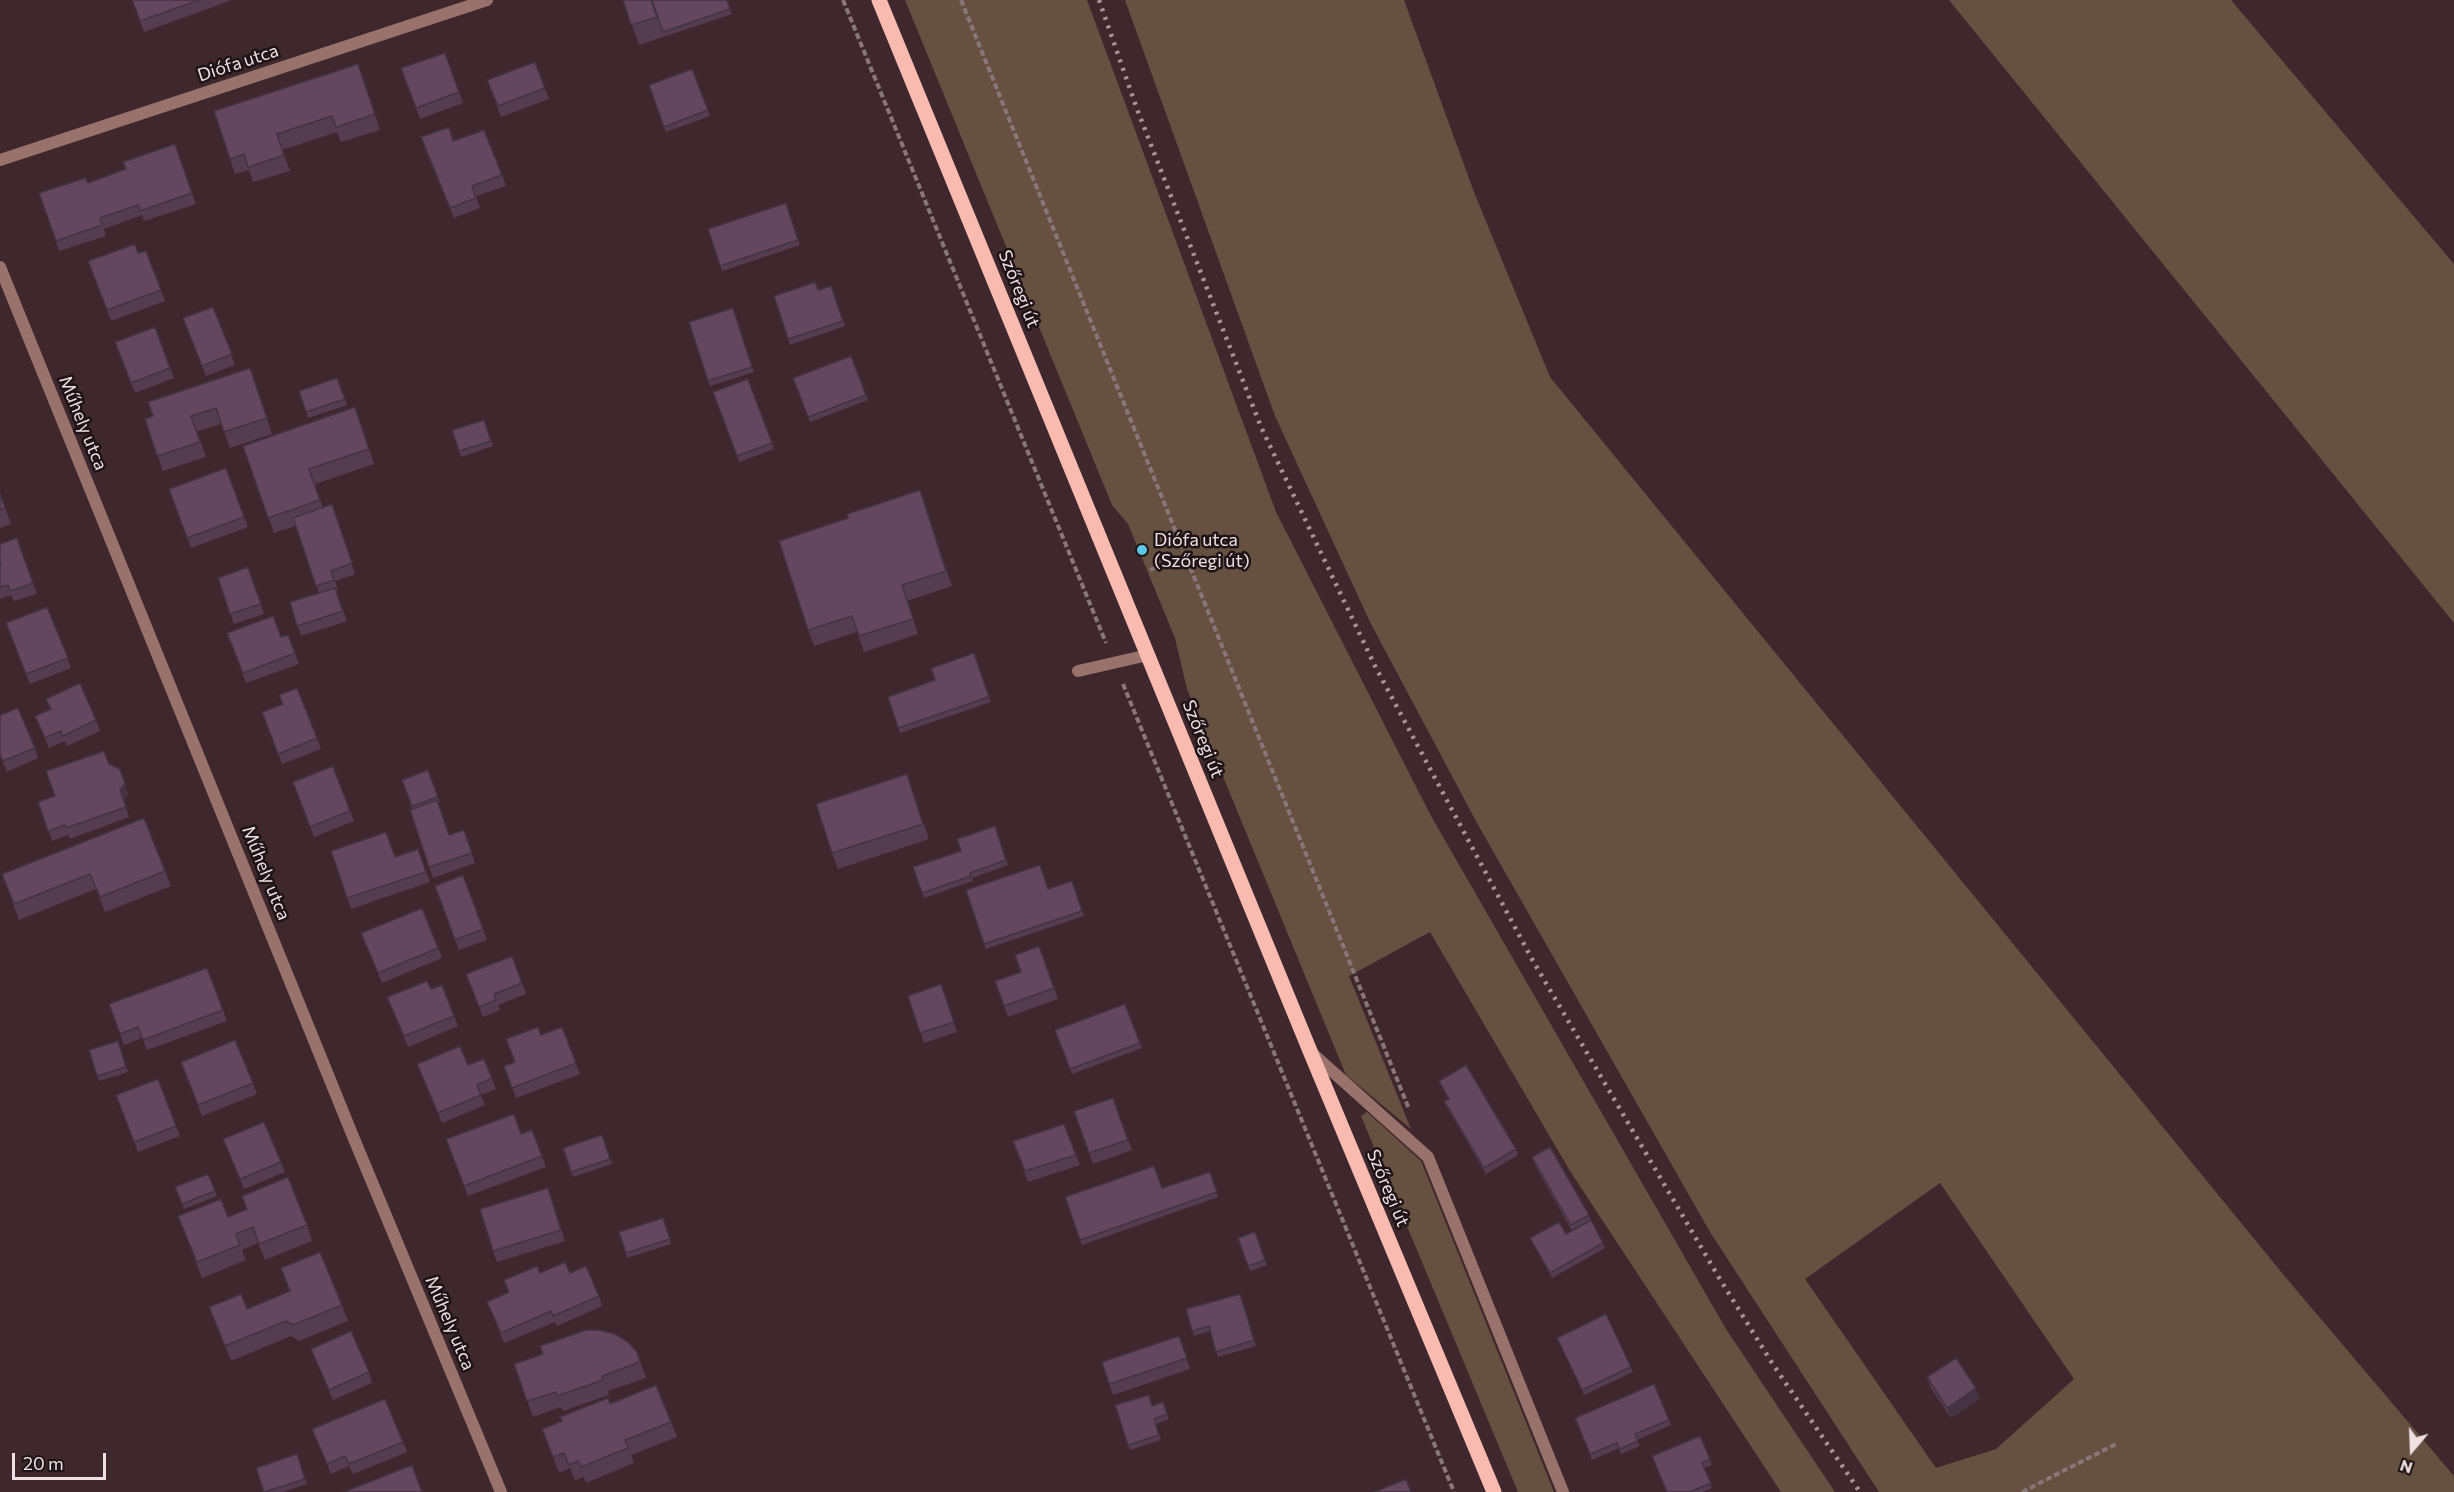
<!DOCTYPE html>
<html>
<head>
<meta charset="utf-8">
<style>
	body { margin:0 }
	#map { position:relative; width:2454px; height:1492px; overflow:hidden; background:#3e282e; font-family:Commissioner,sans-serif }
	canvas { display:block }
	.north { position:absolute; left:2382px; top:1420px; width:60px; height:60px; -webkit-text-stroke:4px #1e1417; paint-order:stroke; rotate:199deg; font-size:16px; font-weight:700; line-height:24px; text-align:center; color:#f0e0e4 }
	.north::after { content:''; display:block; margin:auto; width:21px; height:27px; background:#f0e0e4; clip-path:polygon(50% 0,100% 100%,50% 72%,0 100%) }
	.scale { position:absolute; left:12px; top:1453px; width:94px; height:27px; box-sizing:border-box; border:3px solid #f0e0e4; border-top:0; padding-left:8px; font-size:18px; line-height:21px; white-space:nowrap; color:#f0e0e4; -webkit-text-stroke:4px #1e1417; paint-order:stroke }
</style>
</head>
<body>
<div id="map">
<canvas width="2454" height="1492"></canvas>
<div class="north">N</div>
<div class="scale">20 m</div>
</div>
<script>
const g = document.querySelector('canvas').getContext('2d');
g.lineJoin = 'round';
function fill(path, color) { g.fillStyle = color; g.fill(path, 'evenodd'); }
const toPath = rows => new Path2D(rows.map(r => 'M' + r).join(''));
function stroke(path, color, width, dash) { g.strokeStyle = color; g.lineWidth = width; g.lineCap = dash ? 'butt' : 'round'; g.setLineDash(dash || []); g.stroke(path); }
function drawText(font, color, halo, rows, align = 'center') {
  g.font = font + ' Commissioner,sans-serif'; g.lineWidth = 5; g.setLineDash([]); g.textBaseline = 'middle'; g.strokeStyle = halo; g.fillStyle = color; for (const [text, x, y, turn = 0] of rows) {
    g.save(); g.translate(x, y); g.rotate((+turn || 0) * Math.PI / 180); g.textAlign = isNaN(turn) ? turn : align; if (halo) g.strokeText(text, 0, 0); g.fillText(text, 0, 0); g.restore();
  }
}
const green = toPath([
	[905,0,1087,0,1276,512,1431,816,1726,1329,1835,1492,1781,1492,1570,1171,1430,932,1349,976,1411,1129,1346,1075,1187,689,1175,638,1128,524,1112,505],
	[1125,0,1404,0,1474,192,1550,377,2287,1279,2454,1476,2454,1492,1879,1492,1710,1232,1477,823,1370,622,1275,416],
	[1940,1183,2074,1379,1996,1449,1936,1468,1805,1279],
	[1949,0,2231,0,2454,264,2454,623],
	[1367,1112,1421,1161,1554,1492,1518,1492,1361,1116]
]);
const path = toPath([
	[843,0,1106,643],
	[961,0,1409,1109],
	[1150,570,1185,555],
	[1123,684,1454,1492],
	[2022,1492,2118,1443]
]);
const service = toPath([
	[1078,671,1148,655],
	[1313,1054,1428,1157,1563,1492]
]);
const minor = toPath([
	[0,160,487,0],
	[0,267,352,1134,501,1492]
]);
const primary = toPath([
	[879,0,1310,1051,1494,1492]
]);
const rail = toPath([
	[1099,0,1137,109,1261,427,1375,666,1533,961,1718,1276,1772,1363,1860,1492]
]);
const wall = toPath([
	[132,0,232,0,144,32],
	[623,0,727,0,732,14,639,45],
	[445,53,463,103,420,119,401,68],
	[535,62,549,99,501,117,487,80],
	[358,64,380,130,341,142,337,132,282,150,290,171,253,182,249,170,235,174,230,159],
	[692,69,710,116,666,132,649,85],
	[454,141,502,175,506,186,476,196,480,208,454,218,424,147],
	[175,144,196,204,144,221,142,215,104,229,106,236,59,251,39,193,88,183,126,169],
	[786,203,800,245,722,271,708,229],
	[146,251,165,301,111,321,88,261,138,253],
	[831,286,845,326,790,345,788,339,818,290],
	[213,307,235,365,206,376,183,318],
	[733,308,754,372,710,386,708,381],
	[155,327,174,378,135,393,115,342],
	[851,356,868,400,810,422,793,378],
	[337,378,347,405,308,418,299,391],
	[748,379,774,449,739,462,713,392],
	[256,384,272,434,230,448,221,424,197,431,206,457,163,471,145,419],
	[355,407,374,464,315,484,323,508,332,504,355,574,335,581,338,591,336,591,347,621,301,636,290,602,319,593,296,526,274,533,243,446],
	[484,420,493,446,461,457,459,451],
	[226,468,248,527,191,548,169,489],
	[920,490,952,586,907,601,918,634,864,652,857,632,814,646,808,630,848,518],
	[0,493,11,524,0,528],
	[17,538,37,594,14,601,11,595,0,599,0,565],
	[248,567,264,614,234,624,218,578],
	[47,607,71,668,30,684,6,623],
	[227,633,281,637,288,635,299,664,246,683],
	[974,653,991,702,900,733,888,697,935,680],
	[297,688,321,749,282,764,262,712,283,704],
	[46,699,96,720,100,731,67,746,65,741,49,748,35,716,50,709],
	[35,748,38,758,7,772,0,756],
	[109,764,128,794,124,800,129,817,70,839,68,835,52,841,38,802,55,796],
	[333,766,354,821,314,837,293,782],
	[428,770,440,802,438,803,449,835,464,830,475,863,433,878,410,810,412,809,402,780],
	[907,774,929,839,838,869,832,853],
	[995,826,1008,865,972,878,973,881,924,898,913,867,961,851],
	[418,849,430,882,351,909,331,851,395,857],
	[165,871,171,886,105,912,96,889,19,920,2,874],
	[463,875,487,940,459,950,435,886],
	[1072,881,1084,916,986,949,984,944,1048,889],
	[361,933,438,948,442,958,382,983],
	[1039,946,1058,999,1008,1017,995,981,1021,972],
	[512,956,526,994,498,1005,500,1010,483,1017,466,974],
	[207,968,227,1021,147,1050,142,1038,124,1045,109,1004],
	[941,984,957,1032,924,1043,908,996],
	[431,989,454,1016,458,1026,408,1047,387,997],
	[1125,1004,1142,1048,1072,1074,1055,1030],
	[562,1027,580,1074,516,1098,504,1066,515,1062],
	[118,1041,128,1072,99,1081,89,1050],
	[181,1062,253,1083,257,1094,202,1116],
	[417,1064,468,1065,492,1078,496,1089,481,1095,485,1105,442,1123],
	[158,1079,180,1136,138,1152,116,1095],
	[1439,1081,1516,1149,1518,1155,1486,1174,1446,1106,1444,1101,1448,1099],
	[1113,1098,1132,1150,1093,1164,1074,1111],
	[1064,1124,1080,1165,1028,1182,1013,1141],
	[532,1130,546,1167,468,1196,446,1139,521,1134],
	[602,1135,612,1164,573,1177,563,1148],
	[223,1139,281,1162,285,1172,244,1189],
	[1532,1157,1589,1215,1605,1248,1552,1278,1532,1243,1530,1238,1566,1234,1572,1231,1536,1167],
	[1210,1172,1218,1197,1082,1245,1065,1197,1162,1188],
	[208,1174,217,1196,184,1209,175,1187],
	[552,1199,565,1241,497,1262,493,1251],
	[178,1216,228,1217,307,1225,312,1241,265,1260,258,1243,242,1250,246,1260,202,1278],
	[663,1218,671,1244,627,1258,619,1232],
	[1255,1232,1267,1265,1250,1271,1238,1238],
	[281,1268,342,1305,348,1321,299,1341,291,1336,231,1361,209,1307,247,1309,290,1292],
	[540,1273,570,1273,599,1296,602,1306,557,1326,555,1322,504,1343,487,1302,508,1292,504,1280],
	[1240,1294,1256,1346,1218,1357,1210,1331,1194,1336,1192,1331],
	[1179,1336,1190,1369,1113,1395,1102,1362],
	[1557,1338,1631,1367,1633,1372,1584,1395],
	[311,1349,369,1372,372,1383,333,1400],
	[637,1352,646,1378,608,1391,609,1395,563,1411,561,1407,533,1417,514,1364],
	[1927,1377,1980,1399,1951,1418,1931,1388],
	[1654,1384,1671,1425,1637,1440,1640,1446,1621,1454,1619,1448,1592,1460,1575,1418],
	[1163,1402,1169,1419,1156,1424,1161,1440,1130,1450,1115,1405,1153,1406],
	[610,1404,671,1422,677,1437,631,1455,634,1463,586,1483,584,1477,575,1480,570,1468,559,1473,542,1429],
	[312,1429,403,1442,407,1452,353,1474,349,1466,331,1474],
	[1700,1436,1712,1465,1704,1468,1712,1488,1703,1492,1667,1492],
	[297,1454,307,1484,282,1492,264,1492]
]);
const shadedWall = toPath([
	[920,490,926,505,952,586,946,571],
	[120,769,128,794,124,800,129,817,120,790],
	[1976,1388,1980,1399,1951,1418,1947,1408]
]);
const building = toPath([
	[132,0,199,0,140,21,132,0],
	[623,0,651,0,657,17,631,25,623,0],
	[652,0,727,0,730,9,663,32,652,0],
	[445,53,459,92,416,108,401,68,445,53],
	[535,62,545,88,498,106,487,80,535,62],
	[358,64,375,114,336,127,332,116,277,134,284,155,248,167,244,154,230,159,214,111,358,64],
	[692,69,708,110,664,127,649,85,692,69],
	[449,127,453,141,484,130,502,175,472,186,476,198,450,208,421,137,449,127],
	[175,144,192,193,140,211,138,205,100,218,102,225,56,241,39,193,85,178,88,183,126,169,123,162,175,144],
	[786,203,798,240,720,266,708,229,786,203],
	[135,244,138,253,146,251,161,290,107,310,88,261,135,244],
	[815,282,818,290,831,286,843,321,788,339,774,296,815,282],
	[213,307,232,354,202,366,183,318,213,307],
	[733,308,752,367,708,381,689,322,733,308],
	[155,327,170,368,131,383,115,342,155,327],
	[851,356,866,395,808,417,793,378,851,356],
	[250,368,267,418,224,432,216,408,191,416,200,442,157,456,145,419,153,416,148,402,250,368],
	[337,378,345,399,306,412,299,391,337,378],
	[748,379,772,443,737,456,713,392,748,379],
	[355,407,369,449,309,469,320,500,268,518,243,446,355,407],
	[484,420,491,441,459,451,452,430,484,420],
	[226,468,244,517,187,538,169,489,226,468],
	[920,490,946,571,902,585,913,619,859,636,852,616,808,630,779,541,848,518,847,514,920,490],
	[0,493,5,508,0,510,0,493],
	[332,504,352,563,331,571,334,580,316,586,293,518,332,504],
	[17,538,33,583,10,591,8,585,0,587,0,565,1,565,0,562,0,544,17,538],
	[248,567,261,604,230,614,218,578,248,567],
	[335,588,343,611,297,626,290,602,335,588],
	[47,607,68,658,26,674,6,623,47,607],
	[273,616,281,637,288,635,295,653,243,673,227,633,273,616],
	[974,653,989,697,898,728,888,697,935,680,931,668,974,653],
	[80,683,96,720,63,736,61,731,45,738,35,716,51,709,46,699,80,683],
	[297,688,317,738,278,754,262,712,283,704,279,695,297,688],
	[18,708,35,748,3,761,0,754,0,715,18,708],
	[104,751,109,764,120,769,125,784,120,790,126,807,66,828,65,825,48,831,38,802,55,796,46,771,104,751],
	[333,766,350,811,310,827,293,782,333,766],
	[428,770,438,797,412,806,402,780,428,770],
	[907,774,923,824,832,853,816,804,907,774],
	[437,800,449,835,464,830,472,853,429,867,410,810,437,800],
	[144,818,165,871,100,897,90,874,14,904,2,874,144,818],
	[995,826,1006,860,970,873,971,876,922,893,913,867,961,851,957,839,995,826],
	[386,832,395,857,418,849,426,872,347,898,331,851,386,832],
	[1040,865,1048,889,1072,881,1082,911,984,944,966,890,1040,865],
	[463,875,483,929,455,940,435,886,463,875],
	[422,908,438,948,378,973,361,933,422,908],
	[1039,946,1054,988,1004,1006,995,981,1021,972,1015,955,1039,946],
	[512,956,522,983,494,994,496,1000,479,1007,466,974,512,956],
	[207,968,223,1010,143,1040,138,1027,120,1034,109,1004,207,968],
	[427,981,431,989,442,985,454,1016,404,1036,387,997,427,981],
	[941,984,954,1022,920,1033,908,996,941,984],
	[1125,1004,1140,1043,1070,1069,1055,1030,1125,1004],
	[538,1027,541,1035,562,1027,576,1063,512,1088,504,1066,515,1062,506,1039,538,1027],
	[235,1040,253,1083,198,1105,181,1062,235,1040],
	[118,1041,126,1067,97,1076,89,1050,118,1041],
	[460,1046,468,1065,484,1059,492,1078,477,1085,481,1095,438,1113,417,1064,460,1046],
	[1466,1065,1516,1149,1484,1168,1444,1101,1449,1099,1439,1081,1466,1065],
	[158,1079,176,1126,134,1142,116,1095,158,1079],
	[1113,1098,1128,1140,1089,1153,1074,1111,1113,1098],
	[514,1114,521,1134,532,1130,542,1156,464,1186,446,1139,514,1114],
	[264,1122,281,1162,240,1179,223,1139,264,1122],
	[1064,1124,1076,1155,1025,1171,1013,1141,1064,1124],
	[602,1135,610,1159,571,1172,563,1148,602,1135],
	[1550,1147,1589,1215,1571,1225,1532,1157,1550,1147],
	[1154,1166,1162,1188,1210,1172,1217,1192,1080,1240,1065,1197,1154,1166],
	[208,1174,215,1191,182,1204,175,1187,208,1174],
	[288,1177,307,1225,259,1244,253,1227,236,1234,240,1245,197,1262,178,1216,221,1199,228,1217,247,1209,242,1196,288,1177],
	[548,1188,561,1230,493,1251,480,1209,548,1188],
	[663,1218,670,1239,626,1253,619,1232,663,1218],
	[1591,1220,1603,1243,1550,1273,1530,1238,1559,1222,1566,1234,1591,1220],
	[1255,1232,1265,1260,1248,1266,1238,1238,1255,1232],
	[320,1252,342,1305,293,1325,286,1321,225,1346,209,1307,241,1294,247,1309,290,1291,281,1268,320,1252],
	[565,1262,570,1273,586,1266,599,1296,553,1316,551,1311,501,1333,487,1302,509,1292,504,1280,537,1266,540,1273,565,1262],
	[1240,1294,1254,1340,1216,1352,1209,1326,1192,1331,1186,1309,1240,1294],
	[1606,1314,1631,1367,1582,1390,1557,1338,1606,1314],
	[586,1330,600,1330,615,1334,628,1342,637,1352,640,1362,602,1376,603,1380,557,1396,556,1392,527,1401,514,1364,543,1354,540,1346,586,1330],
	[351,1331,369,1372,329,1390,311,1349,351,1331],
	[1179,1336,1187,1358,1109,1384,1102,1362,1179,1336],
	[1956,1358,1976,1388,1947,1408,1927,1377,1956,1358],
	[1654,1384,1669,1420,1635,1434,1638,1441,1620,1449,1617,1443,1590,1454,1575,1418,1654,1384],
	[656,1385,671,1422,625,1440,628,1448,581,1467,578,1461,569,1465,564,1453,553,1457,542,1429,562,1421,560,1417,608,1398,610,1404,656,1385],
	[1149,1395,1152,1406,1163,1402,1167,1414,1154,1419,1159,1435,1128,1445,1115,1405,1149,1395],
	[385,1399,403,1442,349,1464,345,1456,327,1464,312,1429,385,1399],
	[1700,1436,1710,1459,1702,1463,1711,1483,1689,1492,1667,1492,1652,1456,1700,1436],
	[297,1454,305,1479,264,1492,256,1468,297,1454],
	[412,1465,422,1492,344,1492,412,1465],
	[1406,1479,1411,1492,1374,1492,1406,1479]
]);
const markers = [
	[1142,550,6,"#5bc8e7"]
];
const streetNames = [
	["Diófa utca",238,63,-18],
	["Szőregi út",1019,289,68],
	["Műhely utca",83,423,68],
	["Szőregi út",1203,739,68],
	["Műhely utca",266,873,68],
	["Szőregi út",1388,1188,67],
	["Műhely utca",450,1323,67]
];
const poiNames = [
	["Diófa utca",1154,540],
	["(Szőregi út)",1154,561]
];
fill(green, '#665040');
stroke(path, '#89767b', 4, [6, 3]);
stroke(service, '#99726c', 12);
stroke(minor, '#99726c', 12);
stroke(primary, '#f9bab0', 15);
stroke(rail, '#a79499', 4.5, [3, 6]);
fill(wall, '#553d51');
fill(shadedWall, '#453242');
fill(building, '#63475e');
stroke(building, '#453242', 1.5);
for (const [x, y, r, color] of markers) { const dot = new Path2D(); dot.arc(x, y, r, 0, 2 * Math.PI); g.fillStyle = color; g.fill(dot); stroke(dot, '#1e1417', 2); }
drawText('18px', '#f0e0e4', '#1e1417', streetNames);
drawText('18px', '#f0e0e4', '#1e1417', poiNames, 'left');
</script>
</body>
</html>
